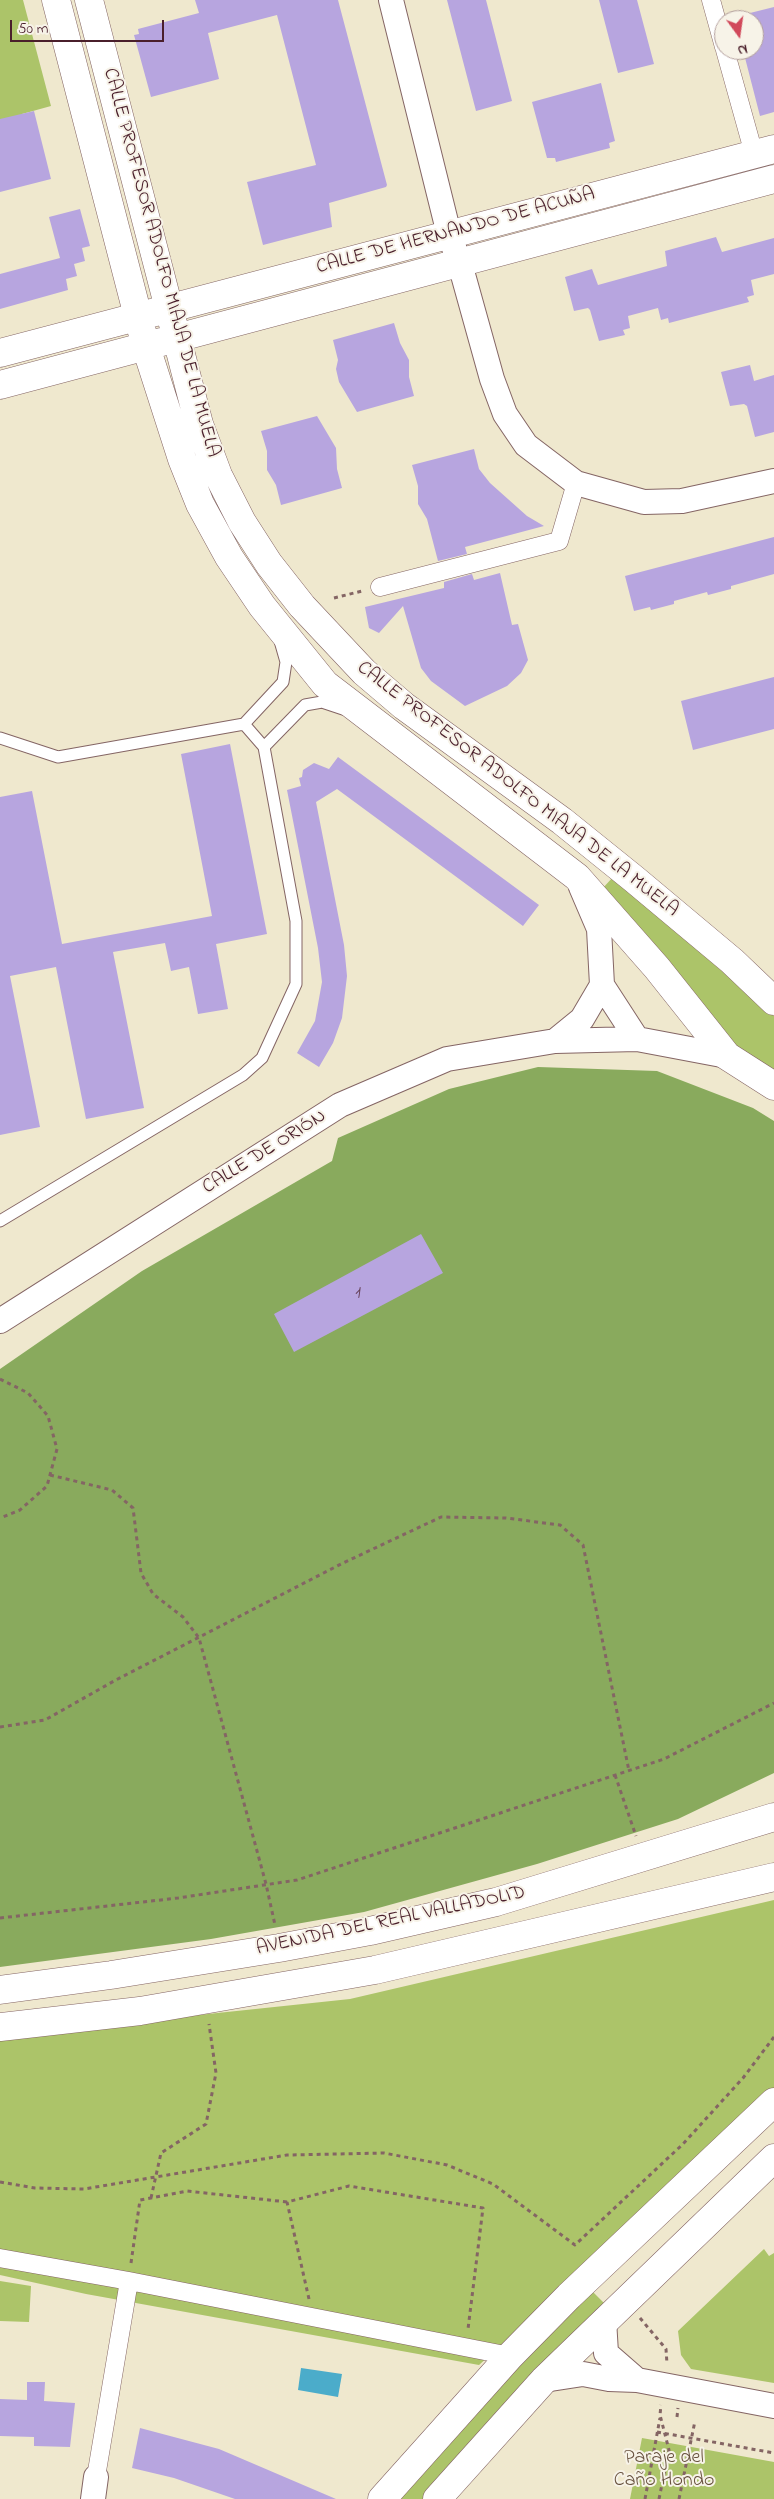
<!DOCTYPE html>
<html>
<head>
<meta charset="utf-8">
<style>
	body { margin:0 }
	#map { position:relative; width:774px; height:2499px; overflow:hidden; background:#efe8ce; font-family:"Indie Flower",sans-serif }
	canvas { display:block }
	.north { position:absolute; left:714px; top:10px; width:50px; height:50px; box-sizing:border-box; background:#f7f3e8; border:1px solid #b29e9c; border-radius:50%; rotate:166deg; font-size:14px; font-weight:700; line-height:20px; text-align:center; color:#4a1f2b }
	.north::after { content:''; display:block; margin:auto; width:18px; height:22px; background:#d1495b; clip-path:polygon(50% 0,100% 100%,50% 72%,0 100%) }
	.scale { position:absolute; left:10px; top:20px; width:154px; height:22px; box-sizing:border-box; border:2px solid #4a1f2b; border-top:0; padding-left:6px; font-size:15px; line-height:18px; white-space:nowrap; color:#4a1f2b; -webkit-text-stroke:4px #f7f3e8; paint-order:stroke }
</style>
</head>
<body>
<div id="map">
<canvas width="774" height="2499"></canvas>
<div class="north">N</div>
<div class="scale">50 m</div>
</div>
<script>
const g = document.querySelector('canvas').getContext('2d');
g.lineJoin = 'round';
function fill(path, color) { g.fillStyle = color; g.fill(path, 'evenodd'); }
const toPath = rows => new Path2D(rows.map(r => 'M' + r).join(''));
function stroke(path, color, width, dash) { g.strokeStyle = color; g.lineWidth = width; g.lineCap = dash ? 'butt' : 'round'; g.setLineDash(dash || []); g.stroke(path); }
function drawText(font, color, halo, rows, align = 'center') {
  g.font = font + ' "Indie Flower",sans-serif'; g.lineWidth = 4; g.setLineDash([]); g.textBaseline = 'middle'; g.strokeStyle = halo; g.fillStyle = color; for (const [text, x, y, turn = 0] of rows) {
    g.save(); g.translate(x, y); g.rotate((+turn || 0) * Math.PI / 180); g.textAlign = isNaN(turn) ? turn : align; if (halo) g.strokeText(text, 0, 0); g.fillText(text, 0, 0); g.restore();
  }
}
const green = toPath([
	[0,0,23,0,51,106,22,114,0,137],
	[613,877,774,1016,774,1076,729,1041,699,1007,644,932,602,889],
	[774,1900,774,2096,479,2365,86,2294,0,2275,0,2036,350,1999],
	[764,2249,769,2256,774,2253,774,2383,691,2369,681,2355,678,2331],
	[0,2281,31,2286,29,2322,0,2321],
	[590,2289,604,2303,423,2499,396,2499],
	[642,2438,774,2462,774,2499,630,2499]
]);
const forest = toPath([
	[538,1067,657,1071,753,1108,774,1121,774,1773,678,1819,537,1864,364,1912,211,1939,0,1967,0,1369,142,1271,332,1161,338,1138,449,1089]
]);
const water = toPath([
	[301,2368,342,2374,338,2397,298,2390]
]);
const building = toPath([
	[195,0,338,0,387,185,386,187,329,203,332,227,263,245,247,182,316,165,277,15,208,33,219,79,151,97,134,35,139,34,138,29,199,13],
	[447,0,486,0,512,101,476,111],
	[599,0,637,0,654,64,618,73],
	[774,7,774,112,760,116,743,50,754,50,754,20,735,20,734,17],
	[601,83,615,141,609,143,610,148,556,162,555,158,547,158,532,102],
	[34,111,51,179,0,192,0,119],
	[80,209,90,246,82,248,85,261,74,264,77,276,66,279,68,290,0,309,0,274,60,258,49,217],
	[716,237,722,252,774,238,774,274,751,280,754,295,747,297,749,302,669,323,668,318,661,320,658,308,628,316,630,328,623,330,625,335,599,341,590,310,588,308,574,311,565,277,592,269,598,285,667,266,665,251],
	[394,323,400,343,409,360,409,377,414,396,357,412,339,382,336,369,338,360,333,340],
	[750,365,754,381,774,375,774,432,755,437,747,406,744,404,730,406,721,372],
	[317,416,336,448,337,469,342,488,281,505,276,485,267,470,267,451,261,431],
	[474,449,479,469,490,483,527,516,544,526,465,547,467,554,438,561,427,519,418,504,418,486,412,465],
	[774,537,774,574,731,586,731,589,708,595,707,592,674,601,674,604,651,610,650,607,634,611,625,576],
	[500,573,512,625,518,624,528,660,521,673,507,686,465,706,431,681,421,668,403,606,379,633,369,628,365,607,444,588,444,582,472,574,474,580],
	[774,677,774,729,693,750,681,701],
	[230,744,267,934,216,944,228,1009,198,1014,189,967,171,971,165,943,113,952,144,1108,86,1119,56,967,10,976,40,1127,0,1135,0,797,32,791,62,944,212,916,181,754],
	[338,757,539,905,523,926,337,789,316,802,344,945,347,976,342,1018,333,1043,319,1067,297,1053,315,1021,322,982,318,948,287,790,301,786,299,778,302,777,303,770,314,763,329,769],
	[421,1234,443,1273,294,1352,274,1314],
	[27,2382,45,2382,44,2401,75,2403,70,2447,34,2446,34,2437,0,2436,0,2399,27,2400],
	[140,2428,219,2449,336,2499,235,2499,174,2478,132,2468]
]);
const path = toPath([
	[334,598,362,591],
	[0,1379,28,1393,48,1416,57,1449,47,1486,20,1510,0,1518],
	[50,1475,112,1490,133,1508,141,1573,153,1594,183,1617,199,1638,266,1884,275,1925],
	[0,1727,45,1720,114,1681,341,1564,441,1517,506,1518,560,1525,583,1545,629,1771],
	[615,1775,636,1836],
	[0,1918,178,1898,297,1880,664,1759,774,1703],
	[0,2182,35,2188,84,2189,287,2155,384,2153,447,2165,493,2184,575,2245,683,2144,743,2078,774,2037],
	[151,2198,161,2153,206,2124,216,2073,209,2024],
	[131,2263,140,2200,187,2191,287,2202],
	[309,2299,287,2202,349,2186,483,2208,468,2329],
	[640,2318,666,2349,667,2364],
	[677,2417,678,2408],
	[657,2432,774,2453],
	[645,2499,660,2418],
	[659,2499,669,2450,660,2415,661,2405],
	[679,2499,695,2421]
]);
const service = toPath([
	[244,724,283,682,286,662,280,641],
	[0,738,58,757,244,724,264,747,296,921,296,984,262,1058,243,1075,0,1221],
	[264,747,305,705,322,702,343,709]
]);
const pedestrian = toPath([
	[711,0,724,47],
	[725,50,754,154],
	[380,587,559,541,576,483],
	[0,2258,129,2281,510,2356],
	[96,2477,129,2281]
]);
const minor = toPath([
	[391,0,449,234,460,264,492,379,505,414,526,445,576,483,644,502,682,501,774,481],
	[602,985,637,1039],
	[555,1041,582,1019,602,985,599,929,581,887],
	[0,1321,340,1105,447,1059,555,1041,637,1039,727,1056],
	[604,2320,606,2353,637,2380],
	[544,2380,583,2374,609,2379,637,2380,774,2406],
	[93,2499,96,2477]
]);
const tertiary = toPath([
	[56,0,146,347,182,459,200,504,229,557,262,606,325,684,577,877,657,968,727,1056,774,1086],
	[89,0,199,424,218,475,242,522,269,564,302,606,364,672,404,706,562,821,634,879,732,961,774,1001],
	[0,353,774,149],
	[0,385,774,179]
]);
const secondary = toPath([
	[382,2499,510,2356,569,2296,774,2102],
	[437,2499,544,2380,774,2158]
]);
const trunk = toPath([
	[0,1990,111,1975,279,1948,370,1931,496,1902,774,1817],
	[0,2027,140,2011,375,1970,774,1877]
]);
const numberNames = [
	["1",358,1294]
];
const streetNames = [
	["CALLE DE HERNANDO DE ACUÑA",456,232,-15],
	["CALLE PROFESOR ADOLFO MIAJA DE LA MUELA",160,263,75],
	["CALLE PROFESOR ADOLFO MIAJA DE LA MUELA",517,790,38],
	["CALLE DE ORIÓN",265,1153,-32],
	["AVENIDA DEL REAL VALLADOLID",391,1922,-12]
];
const parkNames = [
	["Paraje del",664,2459],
	["Caño Hondo",664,2482]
];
fill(green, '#acc469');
fill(forest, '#89aa5d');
fill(water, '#4bacca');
fill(building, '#b7a5df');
stroke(service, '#846564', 13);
stroke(pedestrian, '#846564', 19);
stroke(minor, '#846564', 26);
stroke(tertiary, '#846564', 29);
stroke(secondary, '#846564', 29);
stroke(trunk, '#846564', 29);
stroke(path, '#846564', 3, [4, 4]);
stroke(service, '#fff', 11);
stroke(pedestrian, '#fff', 18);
stroke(minor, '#fff', 24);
stroke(tertiary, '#fff', 28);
stroke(secondary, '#fff', 28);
stroke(trunk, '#fff', 28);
drawText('18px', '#654058', null, numberNames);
drawText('20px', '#4a1f2b', '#f7f3e8', streetNames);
drawText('20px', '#67513e', '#f7f3e8', parkNames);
</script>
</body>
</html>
